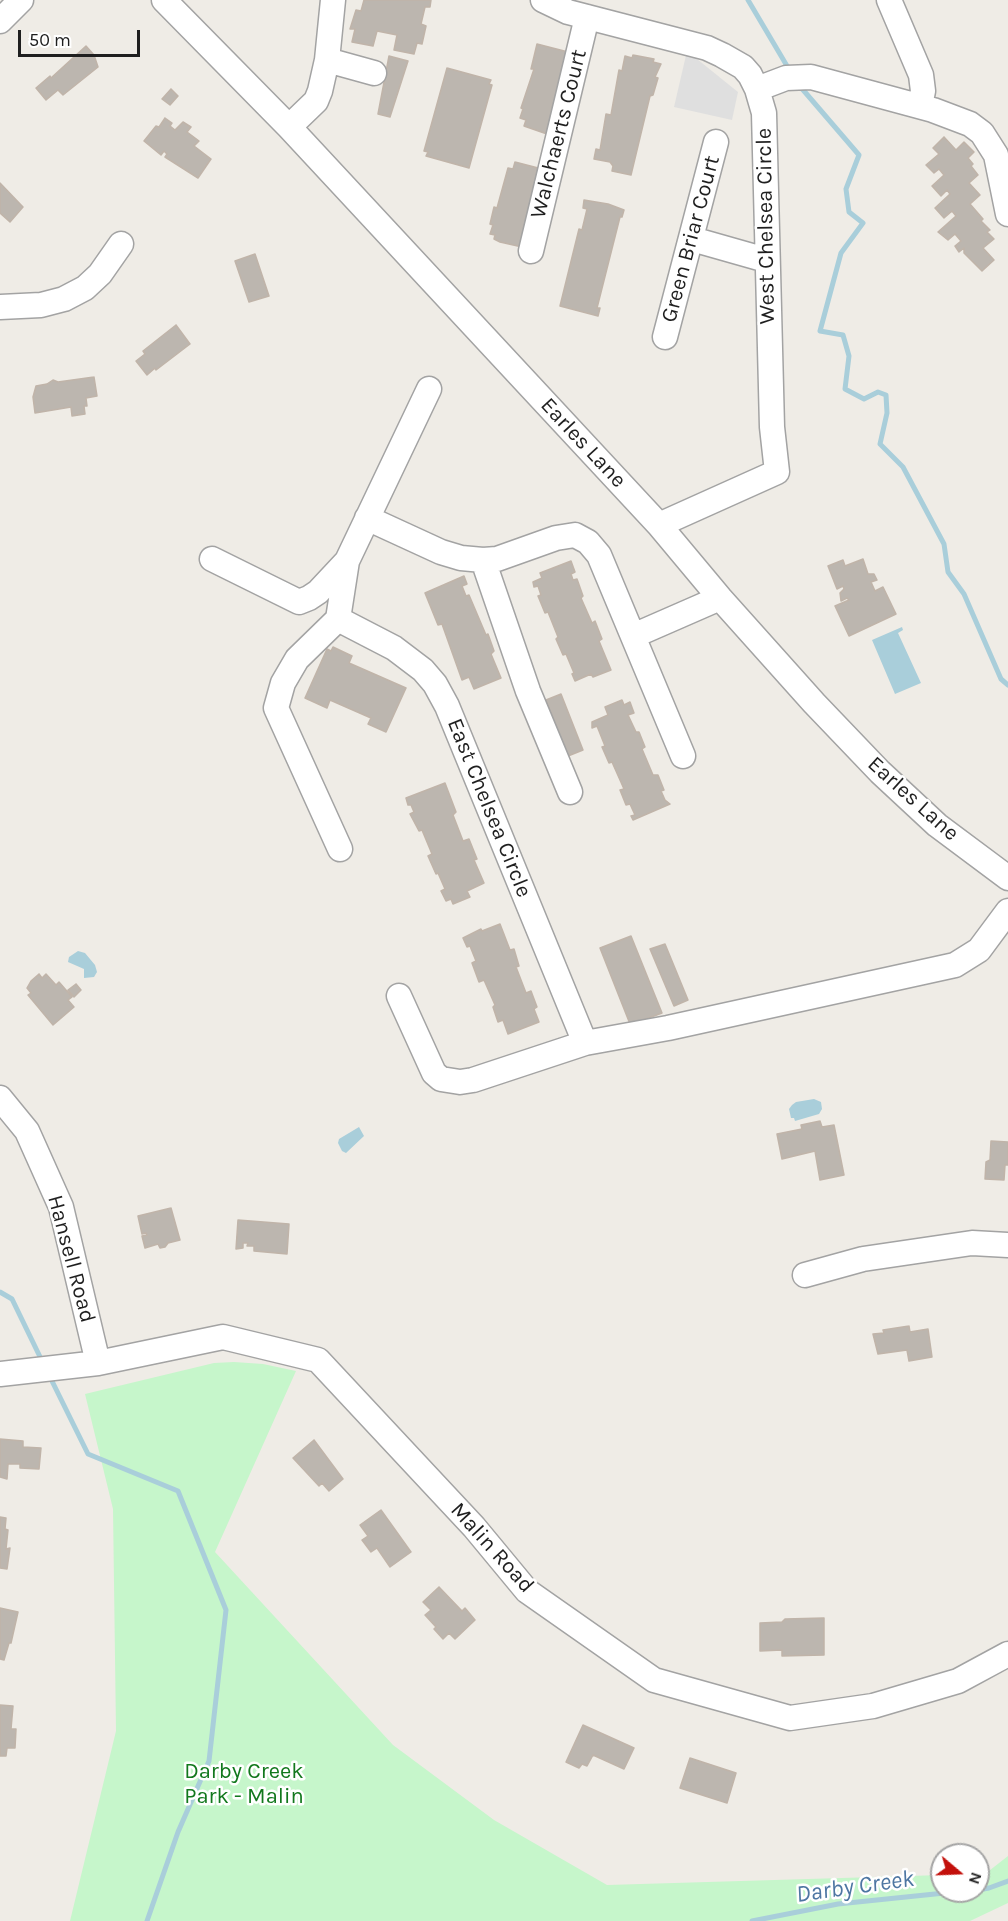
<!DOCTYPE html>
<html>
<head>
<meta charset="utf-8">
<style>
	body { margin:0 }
	#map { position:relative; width:1008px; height:1921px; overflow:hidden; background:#efece6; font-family:Karla,sans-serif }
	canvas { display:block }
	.north { position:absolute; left:930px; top:1843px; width:60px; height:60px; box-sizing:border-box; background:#fff; border:2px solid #a5a5a5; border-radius:50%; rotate:109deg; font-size:16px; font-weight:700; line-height:24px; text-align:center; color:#1f1f1f }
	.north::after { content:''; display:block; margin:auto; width:21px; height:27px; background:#c3100b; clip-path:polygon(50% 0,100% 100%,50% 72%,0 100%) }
	.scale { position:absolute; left:18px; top:30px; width:122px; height:27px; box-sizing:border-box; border:3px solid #1f1f1f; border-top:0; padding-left:8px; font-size:18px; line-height:21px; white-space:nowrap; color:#1f1f1f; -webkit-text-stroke:4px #fff; paint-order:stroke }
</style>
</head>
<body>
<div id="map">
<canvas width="1008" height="1921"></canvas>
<div class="north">N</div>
<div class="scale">50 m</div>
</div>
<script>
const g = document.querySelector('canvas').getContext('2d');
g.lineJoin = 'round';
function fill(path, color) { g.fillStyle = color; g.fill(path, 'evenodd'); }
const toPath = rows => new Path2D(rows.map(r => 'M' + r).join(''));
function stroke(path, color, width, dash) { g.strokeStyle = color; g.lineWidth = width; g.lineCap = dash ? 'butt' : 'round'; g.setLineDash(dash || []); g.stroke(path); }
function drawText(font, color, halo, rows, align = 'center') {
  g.font = font + ' Karla,sans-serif'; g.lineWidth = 5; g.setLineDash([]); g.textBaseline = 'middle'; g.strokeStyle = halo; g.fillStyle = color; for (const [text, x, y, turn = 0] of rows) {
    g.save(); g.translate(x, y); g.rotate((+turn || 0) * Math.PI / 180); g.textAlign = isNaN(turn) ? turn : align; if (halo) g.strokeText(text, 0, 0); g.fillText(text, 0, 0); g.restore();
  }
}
const park = toPath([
	[234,1362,263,1364,296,1371,215,1552,393,1745,494,1820,607,1885,942,1875,942,1891,978,1891,978,1874,985,1874,1008,1856,1008,1903,970,1921,70,1921,116,1731,113,1509,85,1394,214,1363]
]);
const parking = toPath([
	[687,51,738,92,732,120,674,107]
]);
const water = toPath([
	[902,627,903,630,898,633,921,683,895,694,872,640],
	[78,951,85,953,95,965,97,972,94,977,84,978,84,969,68,962,69,957],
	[814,1099,821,1102,822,1109,819,1114,795,1121,794,1118,791,1118,789,1109,792,1105,796,1102],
	[359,1127,364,1136,346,1153,342,1151,338,1143,339,1139]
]);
const stream = toPath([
	[748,0,790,71],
	[798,84,859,155,846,189,849,212,863,223,841,253,820,331,843,335,849,356,845,389,864,399,878,392,886,395,887,413,880,444,903,467,944,544,948,572,964,594,1001,679,1008,685],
	[0,1292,12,1299,43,1363],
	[49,1375,88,1454,178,1491,226,1610,209,1761,178,1832,147,1921],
	[978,1890,989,1888,1008,1881],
	[752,1921,838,1904,964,1891]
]);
const building = toPath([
	[364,0,431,0,430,7,425,7,421,24,426,26,422,44,417,43,414,54,394,50,397,35,377,31,373,46,352,42,355,29,350,29,356,10,361,11,364,0],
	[537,44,572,53,547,134,524,126,526,120,520,118,523,109,521,108,534,69,531,69,537,44],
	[86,46,94,55,98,67,63,95,58,90,46,100,36,88,50,76,51,78,86,46],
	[633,55,654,59,653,62,661,64,655,77,658,78,653,95,650,96,631,175,612,171,613,166,610,162,594,159,596,149,600,150,606,114,611,115,619,70,622,71,625,56,632,58,633,55],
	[389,56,408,61,390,117,378,114,389,56],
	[447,68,491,80,489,84,492,85,469,168,426,156,428,152,424,151,447,68],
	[171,89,178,96,170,105,162,99,171,89],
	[165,118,172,123,170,126,175,130,183,122,191,127,187,132,199,141,194,146,211,159,198,178,165,157,167,154,164,151,161,155,144,141,156,126,159,127,165,118],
	[944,137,956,150,964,142,974,152,968,158,973,164,971,166,978,175,969,183,980,195,970,204,983,219,981,221,990,230,987,232,994,239,983,248,994,260,982,271,964,253,964,248,959,252,955,246,961,241,955,234,948,240,938,232,956,216,952,211,944,218,935,208,950,194,947,190,941,196,932,186,944,175,939,169,934,173,926,165,939,154,933,148,944,137],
	[515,162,542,169,522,247,500,242,494,239,495,235,490,234,493,225,490,224,494,207,497,208,508,168,513,169,515,162],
	[0,183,23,207,10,222,0,213,0,183],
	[584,200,608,204,624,210,622,217,620,217,597,308,600,308,598,316,560,306,579,229,582,230,587,209,583,208,584,200],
	[255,254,269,296,249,302,235,261,255,254],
	[176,325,190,344,156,370,155,368,147,375,136,361,145,354,143,351,176,325],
	[94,377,97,396,86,398,87,406,84,406,85,414,72,416,71,407,35,413,33,397,36,386,47,384,53,380,58,382,94,377],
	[863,559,868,574,874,574,877,580,871,582,875,591,883,587,896,614,849,636,835,606,849,600,847,598,841,601,840,593,844,589,843,586,837,589,828,566,843,560,845,566,863,559],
	[571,561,575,572,571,574,573,580,577,579,583,596,581,598,592,623,595,621,602,639,599,641,611,670,593,677,591,674,575,681,572,674,574,673,566,654,563,655,556,639,558,637,548,612,545,613,538,596,541,595,538,586,534,587,533,582,542,578,540,573,571,561],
	[464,576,467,584,462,586,466,596,469,595,486,635,488,634,494,651,491,654,501,678,474,689,469,677,462,680,442,624,438,625,425,593,464,576],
	[333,647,352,656,349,663,406,688,386,732,368,724,371,718,330,700,327,708,305,698,327,649,331,651,333,647],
	[561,694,583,750,568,756,546,700,561,694],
	[622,700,624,705,630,702,634,713,628,715,636,732,639,732,645,747,642,749,653,775,658,775,664,790,661,791,665,800,670,804,633,820,631,816,635,815,630,804,626,805,620,790,624,789,612,762,609,763,602,747,605,746,597,726,592,728,592,722,608,715,605,707,622,700],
	[445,783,456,812,453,815,463,841,469,839,477,859,474,860,484,883,467,891,470,897,453,904,451,899,446,901,441,891,445,889,438,873,436,874,428,856,432,854,422,830,419,831,410,814,414,812,411,805,408,805,406,798,445,783],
	[500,924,510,950,514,949,519,966,516,967,526,993,531,991,537,1007,534,1009,539,1022,508,1034,503,1020,498,1022,493,1007,495,1005,484,980,479,982,472,963,476,961,470,946,467,947,463,938,481,929,482,931,500,924],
	[631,936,662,1013,638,1022,637,1021,630,1024,600,948,631,936],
	[665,944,688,1000,674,1006,650,949,665,944],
	[39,974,42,978,46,974,56,985,59,982,72,997,68,1000,74,1007,53,1025,28,995,31,993,27,988,31,981,39,974],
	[76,984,81,990,74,997,68,990,76,984],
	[820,1121,822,1127,834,1125,844,1175,820,1180,815,1151,782,1159,777,1134,802,1129,801,1125,820,1121],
	[991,1141,1008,1142,1008,1165,1005,1165,1004,1180,985,1179,986,1162,990,1160,991,1141],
	[171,1208,180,1240,168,1243,165,1247,160,1248,158,1244,145,1248,142,1236,147,1235,146,1233,142,1234,138,1216,171,1208],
	[238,1220,289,1224,287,1254,254,1251,254,1246,247,1246,248,1243,243,1243,243,1248,236,1249,238,1220],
	[909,1326,910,1332,928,1329,932,1357,909,1361,907,1350,878,1354,873,1334,884,1333,883,1330,909,1326],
	[0,1439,23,1441,23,1447,41,1448,39,1469,20,1468,20,1464,8,1464,7,1479,0,1477,0,1439],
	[314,1440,343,1479,329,1491,322,1483,319,1486,293,1458,314,1440],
	[381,1510,411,1552,390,1567,377,1548,371,1552,362,1540,368,1536,360,1525,381,1510],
	[0,1517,6,1518,5,1529,8,1530,6,1549,10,1548,7,1569,0,1568,0,1517],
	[439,1587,462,1611,465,1608,475,1620,455,1639,449,1633,443,1639,434,1629,436,1627,425,1615,431,1610,423,1602,439,1587],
	[0,1608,18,1612,11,1643,9,1643,4,1660,0,1659,0,1608],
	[824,1618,824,1655,782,1656,782,1650,760,1651,760,1623,782,1622,785,1619,824,1618],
	[0,1705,13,1706,11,1729,16,1729,15,1748,7,1748,6,1756,0,1756,0,1705],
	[583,1725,634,1748,624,1769,593,1755,587,1766,582,1764,579,1768,566,1762,583,1725],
	[690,1758,736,1773,727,1803,680,1788,690,1758]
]);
const minor = toPath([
	[164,0,289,127,659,525,720,598,814,703,880,772,937,825,1008,878],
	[543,0,568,12,707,48,722,55,743,67,750,75,757,89,764,113,772,427,777,472,659,525],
	[889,0,921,75,923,91,920,106],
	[0,21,21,0],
	[327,60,374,73],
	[757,89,786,78,811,77,933,110,970,124,982,133,996,155,1008,214],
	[289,127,316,101,320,91,327,60,333,0],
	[692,239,766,260],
	[531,251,587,17],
	[0,307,41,305,64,299,85,288,100,274,121,244],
	[665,337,716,142],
	[367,518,441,552,461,558,483,560,497,559,556,538,575,535,588,542,599,555,683,756],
	[212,559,299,602,309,598,318,592,347,561],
	[483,560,528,691,570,792],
	[338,619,394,648,423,670,435,684,447,706,585,1043],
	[633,636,720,598],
	[340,849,276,708,283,683,297,659,338,619,347,561,429,389],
	[399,996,434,1073,441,1079,460,1082,473,1080,585,1043,668,1028,955,965,979,950,1008,911],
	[0,1098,27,1131,61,1207,98,1363],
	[805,1275,863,1259,972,1243,1008,1245],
	[0,1374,98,1363,223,1337,318,1360,474,1527,527,1591,654,1680,790,1718,873,1706,958,1681,1008,1654]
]);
const streetNames = [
	["Walchaerts Court",559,134,-76],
	["West Chelsea Circle",766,226,-91],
	["Green Briar Court",691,239,-75],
	["Earles Lane",583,443,47],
	["Earles Lane",913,799,42],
	["East Chelsea Circle",489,808,68],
	["Hansell Road",71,1259,75],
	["Malin Road",492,1548,48]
];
const parkNames = [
	["Darby Creek",244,1772],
	["Park - Malin",244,1797]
];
const waterNames = [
	["Darby Creek",855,1887,-8]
];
fill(park, '#c6f6cb');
fill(parking, '#dfdfdf');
fill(water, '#a9ceda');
stroke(stream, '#a9ceda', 5);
fill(building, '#bcb6af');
stroke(building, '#c0b4a9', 1.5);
stroke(minor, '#a3a3a3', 27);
stroke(minor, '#fff', 24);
drawText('22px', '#1f1f1f', '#fff', streetNames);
drawText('22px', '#12781d', '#fff', parkNames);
drawText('italic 24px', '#4d76a2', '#fff', waterNames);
</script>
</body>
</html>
